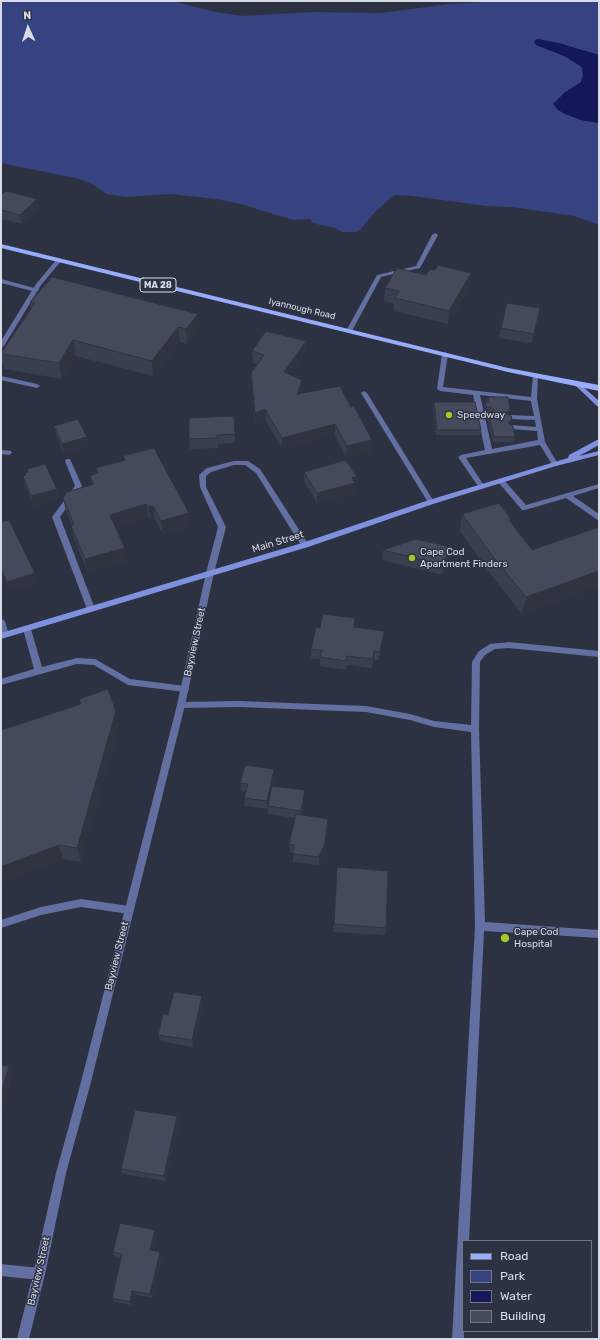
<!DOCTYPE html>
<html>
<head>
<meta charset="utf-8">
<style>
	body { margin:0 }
	#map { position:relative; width:600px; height:1340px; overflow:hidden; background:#2d3243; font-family:Rubik,sans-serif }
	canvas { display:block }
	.frame { position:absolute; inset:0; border:2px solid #d8dbe6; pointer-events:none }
	.legend { position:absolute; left:462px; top:1240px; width:130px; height:92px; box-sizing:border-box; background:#2d3243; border:1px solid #717684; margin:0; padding:5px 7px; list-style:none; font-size:12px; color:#d8dbe6 }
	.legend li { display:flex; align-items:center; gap:8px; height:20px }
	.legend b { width:20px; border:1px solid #717684 }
	.north { position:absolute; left:8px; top:8px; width:40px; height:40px; -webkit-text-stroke:3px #2d3243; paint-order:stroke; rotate:357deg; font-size:11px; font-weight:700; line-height:16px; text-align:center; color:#d8dbe6 }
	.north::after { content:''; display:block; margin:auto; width:14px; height:18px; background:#d8dbe6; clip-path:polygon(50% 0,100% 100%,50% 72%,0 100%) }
</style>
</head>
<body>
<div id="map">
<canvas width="600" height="1340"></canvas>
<div class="frame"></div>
<ul class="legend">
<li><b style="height:5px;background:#98acfc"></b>Road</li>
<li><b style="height:11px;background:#374380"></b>Park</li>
<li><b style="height:11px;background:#141758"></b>Water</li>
<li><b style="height:11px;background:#44495c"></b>Building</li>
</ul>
<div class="north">N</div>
</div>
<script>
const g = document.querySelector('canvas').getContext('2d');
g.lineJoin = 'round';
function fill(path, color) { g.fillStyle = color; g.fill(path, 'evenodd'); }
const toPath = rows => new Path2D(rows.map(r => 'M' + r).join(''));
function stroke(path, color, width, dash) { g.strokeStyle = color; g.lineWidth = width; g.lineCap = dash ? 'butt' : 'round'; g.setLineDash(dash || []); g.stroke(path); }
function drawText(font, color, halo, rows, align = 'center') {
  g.font = font + ' Rubik,sans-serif'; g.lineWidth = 3; g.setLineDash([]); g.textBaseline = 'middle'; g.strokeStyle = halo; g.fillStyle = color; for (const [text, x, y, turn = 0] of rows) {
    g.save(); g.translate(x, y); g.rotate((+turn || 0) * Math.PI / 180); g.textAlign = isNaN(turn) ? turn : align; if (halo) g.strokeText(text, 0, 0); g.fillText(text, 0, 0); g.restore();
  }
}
const green = toPath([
	[1,1,172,1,215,12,244,16,313,12,381,13,450,4,503,1,599,1,599,55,577,49,536,45,555,52,573,60,581,67,583,75,581,82,564,93,558,110,581,120,599,123,599,225,575,216,512,207,486,206,413,196,394,195,375,212,360,230,356,232,342,232,335,228,312,223,311,219,293,220,241,204,216,199,171,194,125,197,107,194,92,184,80,179,1,163]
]);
const water = toPath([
	[538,39,559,43,599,55,599,123,581,120,565,114,558,110,553,104,564,93,581,82,583,75,582,67,564,56,536,45,534,42,535,40]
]);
const service = toPath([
	[435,233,438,235,420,268,381,277,352,331,349,333,347,332,346,331,377,275,416,266,432,235,435,233],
	[1,279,38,289,39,290,36,292,1,283,1,279],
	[445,352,448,354,443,387,531,397,533,376,536,374,538,375,537,399,545,442,558,464,557,466,553,466,540,445,466,458,485,487,482,489,480,489,458,457,461,455,485,450,473,395,440,391,437,389,442,354,445,352],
	[480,395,531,401,534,416,510,415,507,417,510,419,535,420,536,427,512,425,509,427,512,429,537,431,538,440,492,449,480,395],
	[364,391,367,393,433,500,435,502,433,504,429,504,361,393,364,391],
	[1,450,11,451,12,453,9,455,1,454,1,450],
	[66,459,70,459,82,486,60,517,95,609,91,612,87,609,52,517,75,486,65,461,66,459],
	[234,461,248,461,260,469,309,545,308,547,302,547,256,473,245,465,234,465,211,472,206,476,206,487,226,527,214,573,210,576,206,573,218,527,200,487,199,475,207,468,234,461],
	[499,479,503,479,526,505,599,484,599,488,573,496,599,514,599,521,566,498,525,510,522,510,499,483,498,481,499,479],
	[1,618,5,621,9,635,5,638,2,637,1,635,1,618],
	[27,626,31,629,42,667,77,658,95,659,130,679,185,686,188,687,189,689,188,691,185,692,128,685,94,665,77,664,1,685,1,679,34,669,23,629,27,626],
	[509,642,599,651,599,657,509,648,495,649,485,655,480,662,479,729,485,922,599,930,599,938,484,931,469,1241,463,1241,464,1339,452,1339,475,926,471,732,434,727,410,720,366,712,239,707,181,708,178,707,177,705,178,703,181,702,239,701,366,706,410,714,434,721,471,725,472,662,479,651,490,644,509,642],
	[81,899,129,906,132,907,134,910,132,913,129,914,81,907,41,915,1,928,1,920,41,907,81,899]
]);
const minor = toPath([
	[59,258,62,260,41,285,4,346,1,348,1,341,36,284,57,259,59,258],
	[1,376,37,384,40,386,37,388,1,380,1,376],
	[1,1264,39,1268,43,1270,45,1274,43,1278,39,1280,1,1276,1,1264]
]);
const tertiary = toPath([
	[210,570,214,573,185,705,91,1082,66,1173,45,1274,29,1339,17,1339,33,1274,56,1173,81,1082,177,705,206,573,210,570]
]);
const secondary = toPath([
	[578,383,580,384,599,401,599,407,597,406,576,386,575,385,578,383],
	[597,440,599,440,599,445,579,456,599,451,599,455,556,466,433,504,308,547,1,639,1,633,302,543,429,500,568,458,569,455,597,440]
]);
const primary = toPath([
	[1,244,508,368,599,385,599,391,508,372,1,248,1,244]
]);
const wall = toPath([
	[1,195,37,199,39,209,22,224,1,219],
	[435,270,471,273,469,286,448,324,394,311,394,303,384,301,385,288,426,275],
	[30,302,198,314,199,329,187,344,180,342,153,376,76,356,62,379,4,369,1,357,1,353,31,309],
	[539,318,532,343,499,338,501,328],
	[306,341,306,352,290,375,302,392,302,393,371,452,346,457,335,435,282,449,266,421,255,425,251,373,257,364,253,363,252,351],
	[488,397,509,414,511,424,515,437,514,442,493,442,487,418,488,414,492,413,490,412,485,412,484,407,485,402,487,402],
	[434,402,481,430,480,435,436,435,433,407],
	[234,416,235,443,218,444,218,448,190,449,189,439],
	[54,426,89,446,64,453,56,435],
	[123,456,190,527,163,534,155,519,150,520,148,517,115,527,127,561,88,572,74,539,71,526,72,525,66,511,63,498,92,485,90,476,97,473,96,468,124,461],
	[27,469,59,498,34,506,25,485,23,476,26,475,25,473,28,472],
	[304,472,357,477,356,486,355,486,355,493,317,503,304,481],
	[462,514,511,519,511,522,532,550,599,527,599,586,522,614,488,571,460,531],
	[1,522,35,573,38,582,10,591,1,571],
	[383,550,448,557,442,575,382,560],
	[355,618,355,627,384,631,383,640,379,660,374,660,372,668,347,665,346,670,320,666,320,659,311,658,311,649,320,628],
	[79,699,116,711,119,726,81,862,63,859,1,883,80,704],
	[274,777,272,786,305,798,302,815,328,827,324,851,319,865,293,862,293,853,290,852,289,844,295,818,268,814,268,807,268,809,245,806,244,798,246,792,241,791,240,783],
	[334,924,386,928,385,935,333,932],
	[203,1003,193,1047,160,1041,158,1035,168,1015],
	[177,1116,179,1122,166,1181,123,1174,121,1169],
	[157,1234,153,1251,160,1252,162,1256,153,1298,134,1294,132,1305,114,1302,112,1298,121,1258,115,1257,113,1252]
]);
const shadedWall = toPath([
	[37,199,39,209,22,224,20,215],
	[471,273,469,286,448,324,449,311],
	[540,308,539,318,532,343,534,334],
	[198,314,199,329,187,344,186,329],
	[178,327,180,342,153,376,152,361],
	[73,340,76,356,62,379,59,363],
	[306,341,306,352,284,384,284,372],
	[302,380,302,392,297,406,297,394],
	[265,409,266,421,255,425,255,413],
	[510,409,509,414,506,417,506,413],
	[512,419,511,424,508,427,508,423],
	[335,424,335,435,282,449,282,438],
	[87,437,89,446,64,453,62,444],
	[372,440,371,452,346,457,347,446],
	[357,477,356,486,355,486,355,493,317,503,317,493,352,478],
	[57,489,59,498,34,506,31,496],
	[146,504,148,517,112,528,110,515],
	[153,506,155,519,150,520,148,507],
	[189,513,190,527,163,534,161,521],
	[450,547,448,557,442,575,443,565],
	[125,548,127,561,88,572,85,559],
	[599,571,599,586,522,614,526,597],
	[35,573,38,582,10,591,7,582],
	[384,631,383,640,379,660,380,652],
	[374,651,374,660,372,668,373,659],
	[116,711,119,726,81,862,77,848],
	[274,769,274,777,268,809,267,801],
	[305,790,305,798,301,819,301,811],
	[328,819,328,827,324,851,319,865,319,857],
	[59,845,63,859,1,883,1,867],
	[202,996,203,1003,193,1047,192,1040],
	[9,1066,13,1074,1,1119,1,1094],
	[177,1116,179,1122,166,1181,164,1176],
	[155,1230,157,1234,152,1254,150,1250],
	[160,1252,162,1256,153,1298,150,1294],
	[132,1291,134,1294,132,1305,130,1302]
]);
const building = toPath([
	[6,191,37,199,20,215,1,210,1,195,6,191],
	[438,265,471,273,449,311,395,298,399,291,385,288,397,268,426,275,430,269,435,270,438,265],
	[52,277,198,314,186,329,178,327,152,361,73,340,59,363,1,354,1,353,35,303,30,302,52,277],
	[507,303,540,308,534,334,501,328,507,303],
	[266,331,306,341,284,372,302,380,297,394,340,386,351,407,354,406,372,440,347,446,335,424,282,438,265,409,255,413,251,373,264,355,252,351,266,331],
	[488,397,508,397,510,409,506,413,511,416,512,419,508,423,513,426,515,437,494,437,488,414,492,414,494,410,491,407,486,407,485,402,489,402,488,397],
	[434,402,475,402,481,430,437,430,434,402],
	[234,416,235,434,217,435,217,438,189,439,189,418,234,416],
	[78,419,87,437,62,444,54,426,78,419],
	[154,448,189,513,161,521,153,506,148,507,146,504,110,515,125,548,85,559,71,526,74,525,63,498,67,492,94,484,90,476,98,473,96,468,125,460,123,456,154,448],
	[346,460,357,477,352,478,355,483,317,493,304,472,346,460],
	[45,464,57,489,31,496,23,476,26,475,25,473,28,472,27,469,45,464],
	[499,503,511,519,509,520,532,550,599,527,599,571,526,597,491,554,462,514,499,503],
	[9,520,35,573,7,582,1,568,1,522,9,520],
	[416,539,450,547,443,565,383,550,416,539],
	[323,614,355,618,354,627,384,631,380,652,374,651,373,659,347,656,346,661,320,657,322,650,311,649,316,627,320,628,323,614],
	[108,689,116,711,77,848,59,845,1,867,1,730,81,704,79,699,108,689],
	[245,765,274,769,267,801,244,798,248,784,240,783,245,765],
	[272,786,305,790,301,811,268,806,272,786],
	[296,814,328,819,325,843,319,857,293,854,294,845,289,844,296,814],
	[337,867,388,871,386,928,334,924,337,867],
	[174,992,202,996,192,1040,158,1035,163,1014,168,1015,174,992],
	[1,1065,9,1066,1,1094,1,1065],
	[135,1110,177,1116,164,1176,121,1169,135,1110],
	[120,1223,155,1230,150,1250,160,1252,150,1294,132,1291,130,1302,112,1298,122,1254,113,1252,120,1223]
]);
const markers = [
	[449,415,4,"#a3c927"],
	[412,558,4,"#a3c927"],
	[505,938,5,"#a3c927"]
];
const shields = [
	[158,285,36]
];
const shieldNames = [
	["MA 28",158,285]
];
const farStreetnames = [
	["Iyannough Road",302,309,13]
];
const poiNames = [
	["Speedway",457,415],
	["Cape Cod",420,552],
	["Apartment Finders",420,564],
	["Cape Cod",514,932],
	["Hospital",514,944]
];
const streetNames = [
	["Main Street",278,542,-17],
	["Bayview Street",195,642,-78],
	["Bayview Street",117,956,-76],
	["Bayview Street",39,1271,-77]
];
fill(green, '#374380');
fill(water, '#141758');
fill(service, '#636fa0');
fill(minor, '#636fa0');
fill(tertiary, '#636fa0');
fill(secondary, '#7e90de');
fill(primary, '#98acfc');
fill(wall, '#3a3f4f');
fill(shadedWall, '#303340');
fill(building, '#44495c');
stroke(building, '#303340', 1);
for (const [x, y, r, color] of markers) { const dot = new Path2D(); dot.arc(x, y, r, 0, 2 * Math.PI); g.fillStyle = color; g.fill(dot); stroke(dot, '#2d3243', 1.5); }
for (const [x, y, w] of shields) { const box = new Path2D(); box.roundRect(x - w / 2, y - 7, w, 14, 3); g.fillStyle = '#2d3243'; g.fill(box); stroke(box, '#d8dbe6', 1); }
drawText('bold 9px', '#d8dbe6', null, shieldNames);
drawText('9px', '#d8dbe6', '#2d3243', farStreetnames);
drawText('10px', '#d8dbe6', '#2d3243', poiNames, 'left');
drawText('10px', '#d8dbe6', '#2d3243', streetNames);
</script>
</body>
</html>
